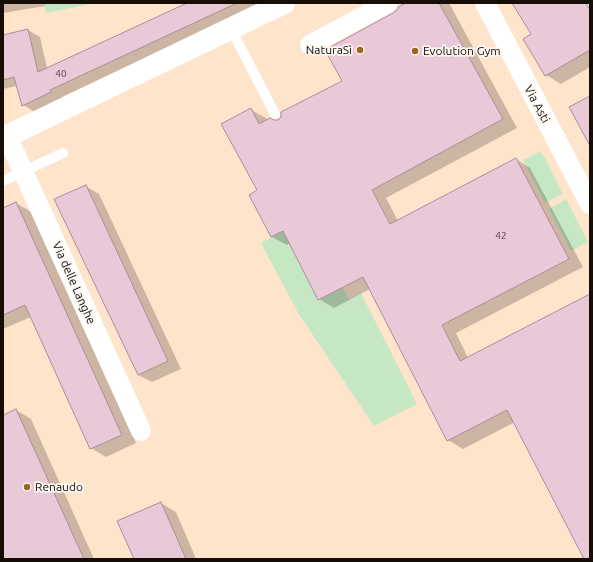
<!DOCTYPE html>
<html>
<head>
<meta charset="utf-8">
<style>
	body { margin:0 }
	#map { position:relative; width:593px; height:562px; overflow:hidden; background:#ffe4cc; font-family:Ubuntu,sans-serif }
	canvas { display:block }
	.frame { position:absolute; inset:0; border:4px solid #160e06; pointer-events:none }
</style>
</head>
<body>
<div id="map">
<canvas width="593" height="562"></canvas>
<div class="frame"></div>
</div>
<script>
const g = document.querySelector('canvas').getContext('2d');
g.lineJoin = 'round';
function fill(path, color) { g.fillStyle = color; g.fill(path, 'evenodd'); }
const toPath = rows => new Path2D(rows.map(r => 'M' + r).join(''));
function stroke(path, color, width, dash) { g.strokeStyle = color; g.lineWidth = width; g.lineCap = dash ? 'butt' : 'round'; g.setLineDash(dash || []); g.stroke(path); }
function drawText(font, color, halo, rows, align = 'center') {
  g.font = font + ' Ubuntu,sans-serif'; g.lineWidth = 3.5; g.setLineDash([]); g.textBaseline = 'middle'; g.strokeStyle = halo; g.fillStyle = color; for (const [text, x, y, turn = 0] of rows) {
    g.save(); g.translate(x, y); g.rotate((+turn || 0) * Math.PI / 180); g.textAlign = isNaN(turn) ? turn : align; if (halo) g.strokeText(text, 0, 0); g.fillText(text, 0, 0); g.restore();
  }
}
const green = toPath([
	[44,3,96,3,46,13],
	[541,151,563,194,545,203,523,160],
	[566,199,588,242,571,251,549,209],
	[283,231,318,300,343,287,349,300,361,293,417,404,374,426,298,313,261,243]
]);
const shadow = toPath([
	[3,3,44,3,45,6,3,13],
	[189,3,264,3,62,97,63,99,35,112,23,105,17,86,3,89,3,36,28,30,40,37,47,68],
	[408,3,449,3,517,128,386,198,398,221,516,159,530,168,583,267,456,333,468,358,590,299,590,559,586,559,515,422,463,449,448,440,370,289,334,308,319,299,290,243,287,245,272,237,250,195,258,191,251,110,266,118,267,121,278,121,343,82,394,14],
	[513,3,584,3,590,7,590,67,561,84,546,75,533,35],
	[85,186,99,194,181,369,152,382,138,375],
	[16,203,31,212,136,443,106,457,91,448,31,317,3,329,3,209],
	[16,410,31,419,94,559,3,559,3,416],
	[161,503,176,512,196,559,135,559]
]);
const building = toPath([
	[187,3,237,3,50,90,51,92,22,106,14,77,3,80,3,35,28,29,38,72,187,3],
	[406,3,439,3,503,119,372,190,390,224,516,158,569,259,442,325,460,361,590,294,590,559,584,559,507,410,447,441,363,277,318,300,283,231,271,237,249,195,257,190,221,124,251,108,259,124,270,118,274,120,278,120,281,117,281,112,342,81,325,50,393,13,398,9,398,7,406,3],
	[512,3,586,3,590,10,590,50,545,76,523,39,531,34,512,3],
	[590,96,590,146,569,107,590,96],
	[86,185,168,361,138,375,54,199,86,185],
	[16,202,122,435,90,449,25,305,3,315,3,208,16,202],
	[16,409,84,559,3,559,3,415,16,409],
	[161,502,186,559,134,559,117,521,161,502]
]);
const service = toPath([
	[231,29,275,114],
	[3,181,63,153]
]);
const minor = toPath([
	[485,3,590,204],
	[310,45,388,3],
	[7,136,141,431]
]);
const secondary = toPath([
	[3,138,284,3]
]);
const markers = [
	[360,50,4,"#9d6621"],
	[415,51,4,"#9d6621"],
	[27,487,4,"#9d6621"]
];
const numberNames = [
	["40",61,74],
	["42",501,236]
];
const poiNames = [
	["NaturaSì",352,50,"right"],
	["Evolution Gym",423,51],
	["Renaudo",35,487]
];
const streetNames = [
	["Via Asti",537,104,62],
	["Via delle Langhe",74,283,66]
];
fill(green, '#c6e7c3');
fill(shadow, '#0003');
fill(building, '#e9c8d8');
stroke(building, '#ab8c9b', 1);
stroke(service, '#fff', 10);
stroke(minor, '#fff', 20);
stroke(secondary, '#fff', 22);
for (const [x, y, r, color] of markers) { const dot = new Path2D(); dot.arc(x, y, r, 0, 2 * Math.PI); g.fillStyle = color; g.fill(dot); stroke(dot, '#fbf6f1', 1.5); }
drawText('10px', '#4b3c3a', null, numberNames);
drawText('12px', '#160e06', '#fbf6f1', poiNames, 'left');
drawText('12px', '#160e06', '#fbf6f1', streetNames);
</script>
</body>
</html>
